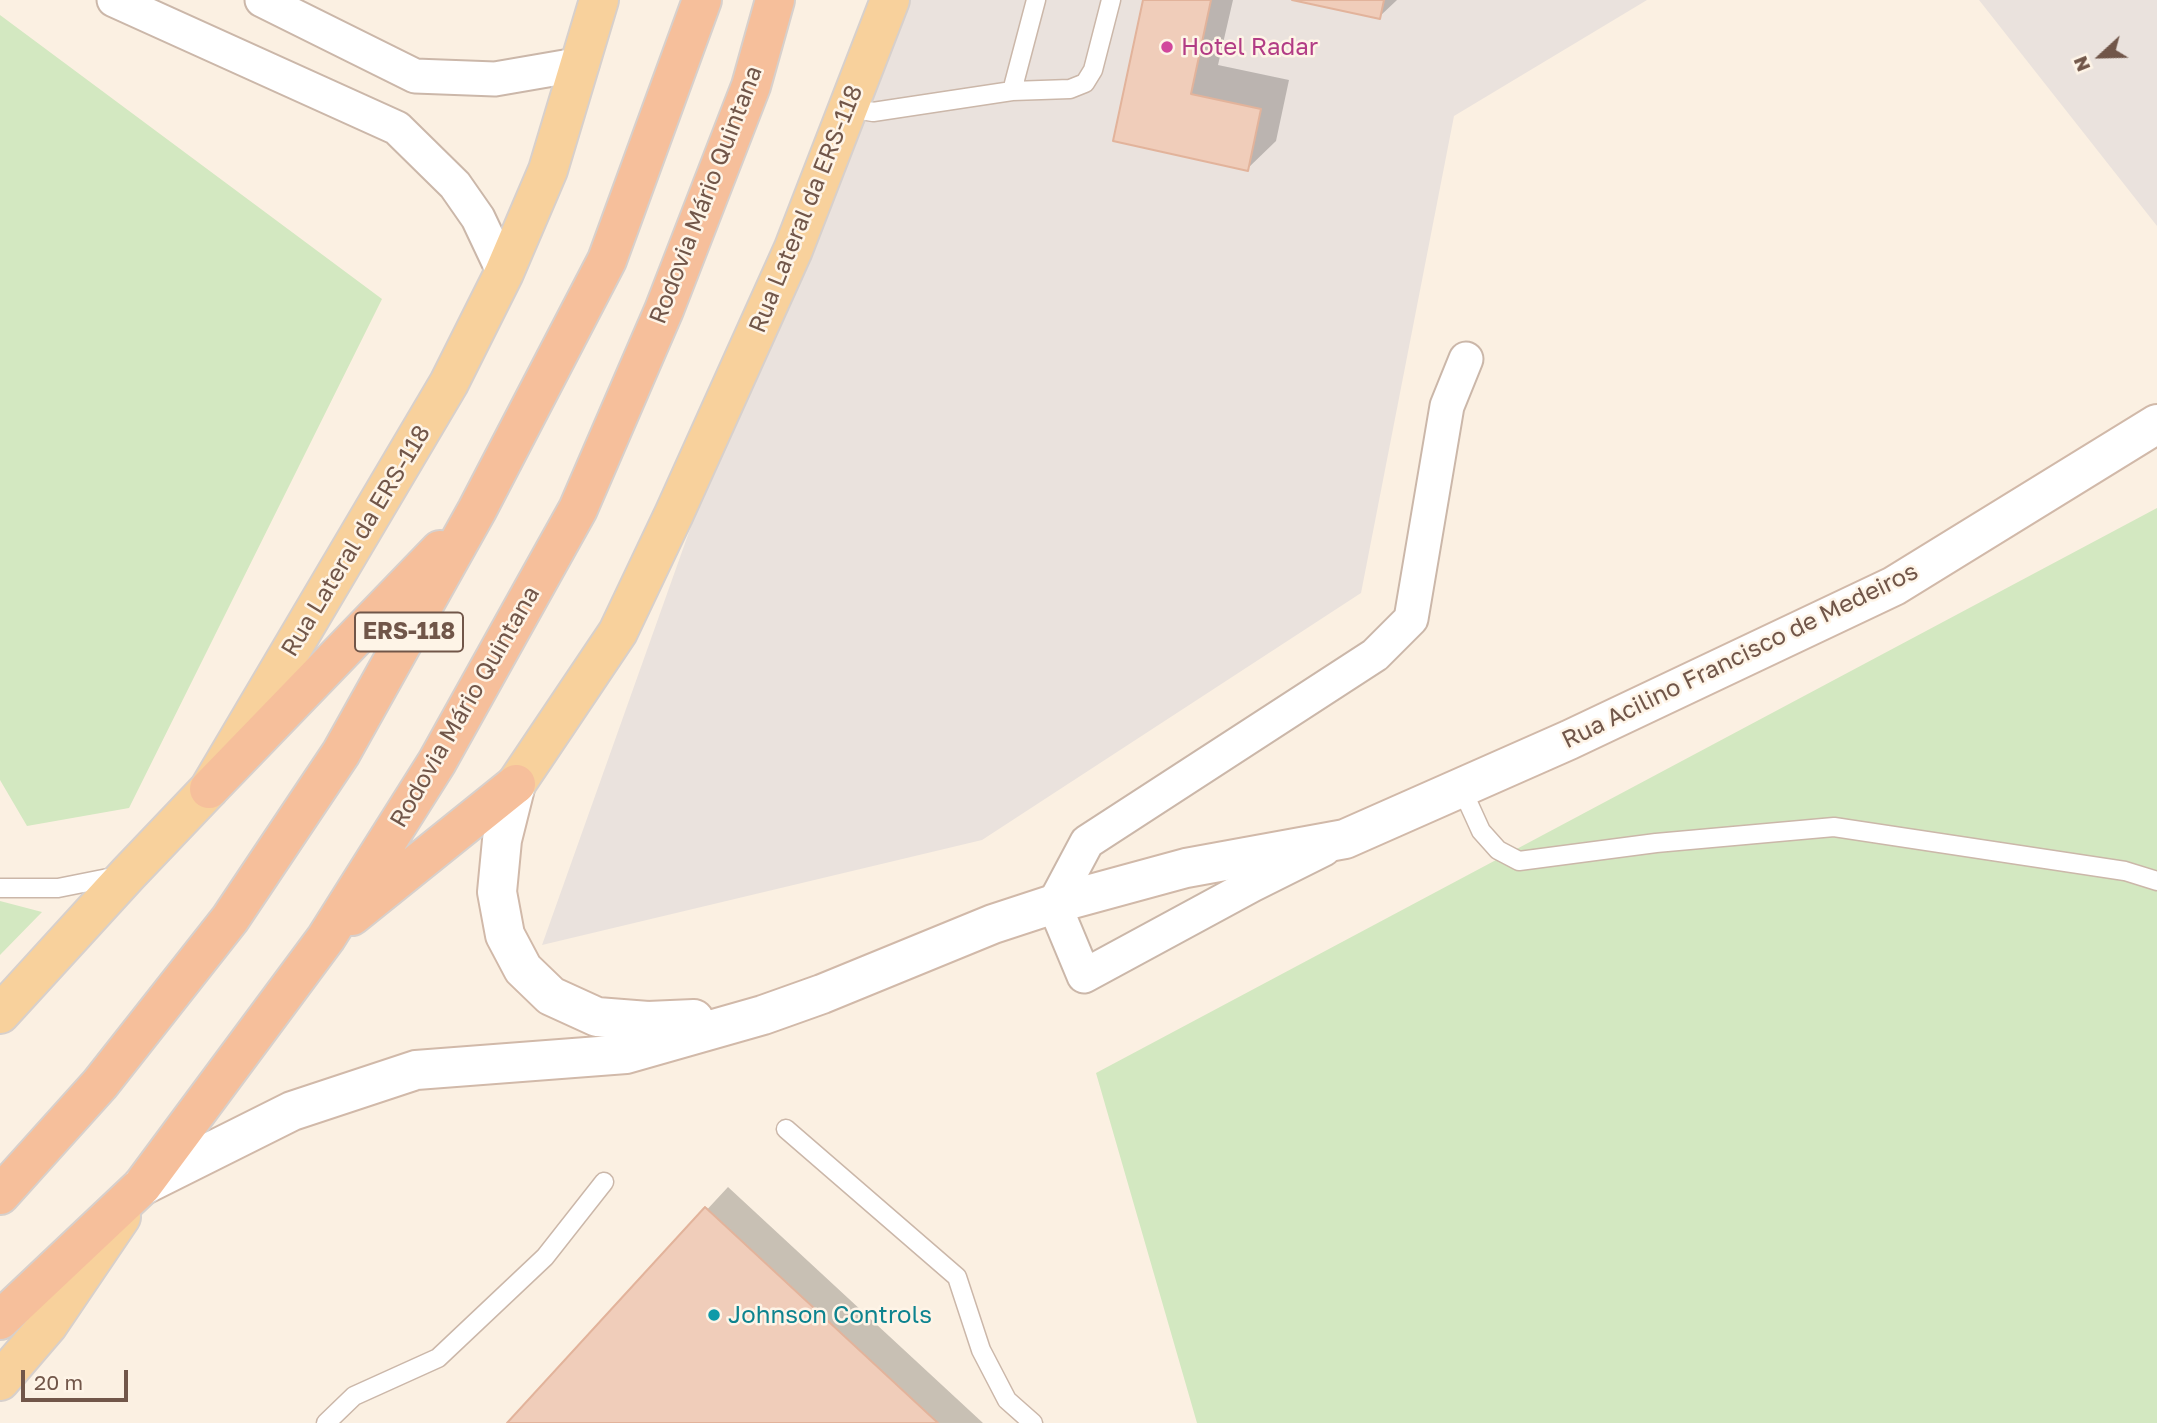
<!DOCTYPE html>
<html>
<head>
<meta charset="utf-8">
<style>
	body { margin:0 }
	#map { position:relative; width:2157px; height:1423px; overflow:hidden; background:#fbf0e2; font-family:"Golos Text",sans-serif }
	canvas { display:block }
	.north { position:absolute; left:2066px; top:21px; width:70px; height:70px; -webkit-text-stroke:5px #fef4e7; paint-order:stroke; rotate:248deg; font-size:19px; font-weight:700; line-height:28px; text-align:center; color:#715649 }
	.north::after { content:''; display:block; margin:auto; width:24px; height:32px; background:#715649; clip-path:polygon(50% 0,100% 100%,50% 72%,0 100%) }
	.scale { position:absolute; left:21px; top:1370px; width:107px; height:32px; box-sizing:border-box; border:4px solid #715649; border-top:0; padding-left:9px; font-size:21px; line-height:24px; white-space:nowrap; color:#715649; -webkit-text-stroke:5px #fef4e7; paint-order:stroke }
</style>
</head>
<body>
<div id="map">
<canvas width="2157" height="1423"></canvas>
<div class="north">N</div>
<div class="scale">20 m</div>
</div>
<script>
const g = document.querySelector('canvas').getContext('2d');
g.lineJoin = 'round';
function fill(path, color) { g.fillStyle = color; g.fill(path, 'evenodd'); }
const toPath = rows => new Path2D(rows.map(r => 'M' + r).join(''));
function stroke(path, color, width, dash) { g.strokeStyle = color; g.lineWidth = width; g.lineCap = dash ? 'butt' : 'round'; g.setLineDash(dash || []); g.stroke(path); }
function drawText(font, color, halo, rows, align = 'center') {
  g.font = font + ' "Golos Text",sans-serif'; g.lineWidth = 5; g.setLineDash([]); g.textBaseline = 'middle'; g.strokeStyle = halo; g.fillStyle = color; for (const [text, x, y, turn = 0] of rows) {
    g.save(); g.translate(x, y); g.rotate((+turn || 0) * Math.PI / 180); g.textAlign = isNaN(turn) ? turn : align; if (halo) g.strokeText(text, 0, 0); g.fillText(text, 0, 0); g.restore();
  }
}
const industrial = toPath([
	[870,0,1647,0,1454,116,1361,593,982,840,542,945,847,88],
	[1979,0,2157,0,2157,226]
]);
const green = toPath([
	[0,15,382,299,129,808,27,826,0,780],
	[2157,508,2157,1423,1197,1423,1096,1073],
	[0,901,42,912,0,955]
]);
const shadow = toPath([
	[1145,0,1233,0,1218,65,1289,80,1276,141,1247,169,1115,140],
	[1300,0,1397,0,1379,17],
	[728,1187,983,1423,509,1423]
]);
const building = toPath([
	[1143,0,1211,0,1191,94,1261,109,1248,171,1113,141,1143,0],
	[1292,0,1384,0,1380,19,1292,0],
	[705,1207,938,1423,507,1423,705,1207]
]);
const service = toPath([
	[1036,0,1012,91,1070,89,1085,83,1093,70,1111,0],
	[849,108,873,112,1012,91],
	[1461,787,1481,831,1498,850,1519,861,1656,843,1834,827,2125,871,2157,881],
	[0,888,58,888,118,876],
	[786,1129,957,1277,981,1350,1007,1400,1033,1423],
	[326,1423,354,1396,438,1358,545,1257,604,1182]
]);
const minor = toPath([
	[114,0,397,128,455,185,478,218,504,273],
	[262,0,415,76,495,79,582,64],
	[1324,849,1252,885,1084,976,1054,904,1087,842,1375,655,1411,619,1447,406,1466,359]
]);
const secondary = toPath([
	[516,784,502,840,497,892,505,935,523,969,551,996,597,1017,648,1021,694,1019],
	[142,1186,292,1111,416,1070,626,1054,763,1015,822,994,993,924,1054,904,1186,868,1345,839,1569,740,1894,586,2157,424]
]);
const primary = toPath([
	[516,784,618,632,674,514,793,250,890,0],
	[0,1014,128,874,209,789,449,383,504,273,548,170,599,0],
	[0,1381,48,1325,121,1217]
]);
const trunk = toPath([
	[209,789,440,550],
	[352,916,516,784],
	[0,1195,100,1084,230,919,341,753,477,510,607,260,702,0],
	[0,1320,142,1186,326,938,437,762,578,509,664,310,751,86,775,0]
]);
const markers = [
	[1167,47,7,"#d1479c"],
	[714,1315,7,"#0f9aa8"]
];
const shields = [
	[409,632,108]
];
const shieldNames = [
	["ERS-118",409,632]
];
const hotelNames = [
	["Hotel Radar",1181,47]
];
const streetNames = [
	["Rodovia Mário Quintana",706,195,-69],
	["Rua Lateral da ERS-118",806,209,-68],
	["Rua Lateral da ERS-118",356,541,-59],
	["Rua Acilino Francisco de Medeiros",1740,656,-26],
	["Rodovia Mário Quintana",465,707,-60]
];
const cultureNames = [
	["Johnson Controls",728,1315]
];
fill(industrial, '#eae2dd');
fill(green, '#d3e8c1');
fill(shadow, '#0003');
fill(building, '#f0cdba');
stroke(building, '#e2b39b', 2);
stroke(service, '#cbb7a9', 21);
stroke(minor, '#cbb7a9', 37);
stroke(secondary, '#d1b9a9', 42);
stroke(primary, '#d7d0cc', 42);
stroke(trunk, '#d7d0cc', 42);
stroke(service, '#fff', 18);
stroke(minor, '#fff', 33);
stroke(secondary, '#fff', 38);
stroke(primary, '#f8d19c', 38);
stroke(trunk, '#f6bf9b', 38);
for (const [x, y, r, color] of markers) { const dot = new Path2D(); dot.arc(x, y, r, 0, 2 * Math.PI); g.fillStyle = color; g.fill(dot); stroke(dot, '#fef4e7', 2.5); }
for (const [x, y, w] of shields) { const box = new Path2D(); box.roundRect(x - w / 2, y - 19.5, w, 39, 5); g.fillStyle = '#fef4e7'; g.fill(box); stroke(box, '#715649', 2); }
drawText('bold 23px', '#715649', null, shieldNames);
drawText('24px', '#b23c85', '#fef4e7', hotelNames, 'left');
drawText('24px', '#715649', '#fef4e7', streetNames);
drawText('24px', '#0d838f', '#fef4e7', cultureNames, 'left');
</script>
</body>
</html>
